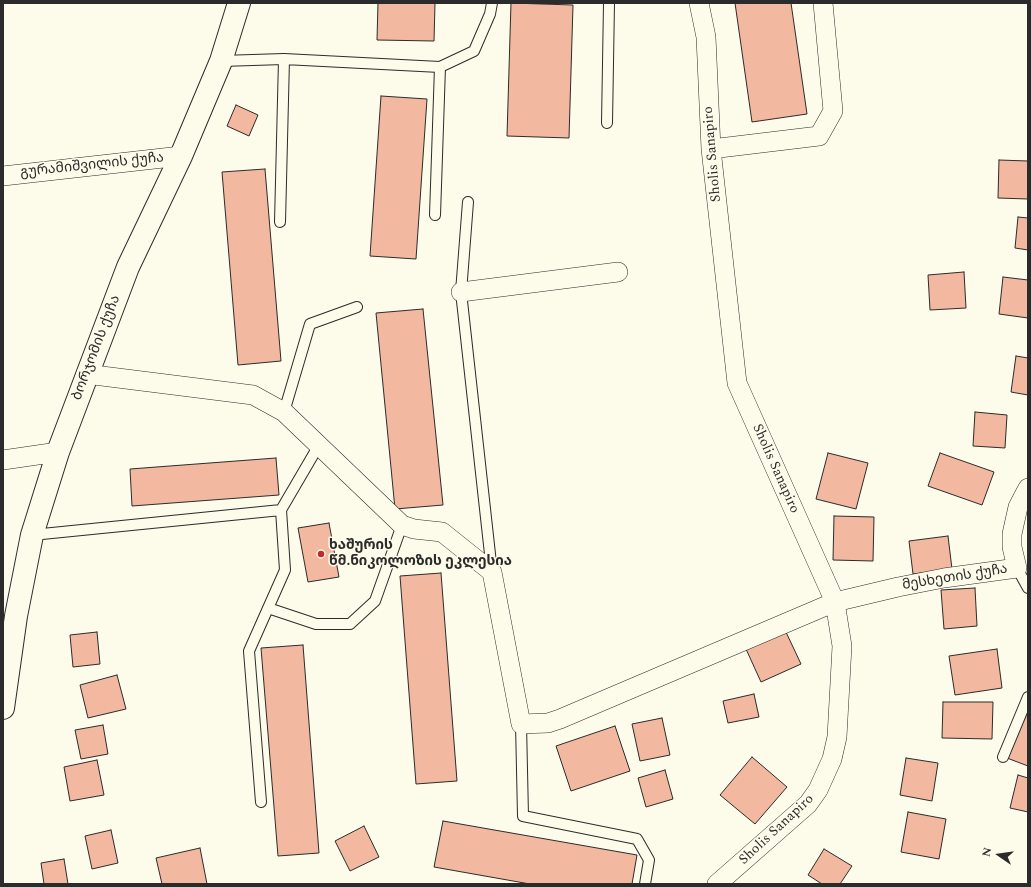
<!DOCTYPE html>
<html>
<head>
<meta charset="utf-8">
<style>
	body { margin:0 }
	#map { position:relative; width:1031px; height:887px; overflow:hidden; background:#fdfbea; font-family:Spectral,serif }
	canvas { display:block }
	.frame { position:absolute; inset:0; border:4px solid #2b2b2b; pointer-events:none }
	.north { position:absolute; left:979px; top:835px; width:40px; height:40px; -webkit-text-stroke:3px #fdfbea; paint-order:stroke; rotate:283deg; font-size:11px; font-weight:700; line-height:16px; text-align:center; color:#2b2b2b }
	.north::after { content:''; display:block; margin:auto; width:14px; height:18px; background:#2b2b2b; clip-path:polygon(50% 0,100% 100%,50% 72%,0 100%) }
</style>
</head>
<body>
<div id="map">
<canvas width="1031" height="887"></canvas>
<div class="frame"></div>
<div class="north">N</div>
</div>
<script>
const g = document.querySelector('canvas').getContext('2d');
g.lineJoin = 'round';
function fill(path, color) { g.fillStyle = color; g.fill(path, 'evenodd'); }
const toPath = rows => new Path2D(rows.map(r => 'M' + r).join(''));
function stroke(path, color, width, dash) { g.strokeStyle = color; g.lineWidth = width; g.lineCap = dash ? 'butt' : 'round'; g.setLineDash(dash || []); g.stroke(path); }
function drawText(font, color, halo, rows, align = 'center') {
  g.font = font + ' Spectral,"Noto Sans Georgian",serif'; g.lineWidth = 3; g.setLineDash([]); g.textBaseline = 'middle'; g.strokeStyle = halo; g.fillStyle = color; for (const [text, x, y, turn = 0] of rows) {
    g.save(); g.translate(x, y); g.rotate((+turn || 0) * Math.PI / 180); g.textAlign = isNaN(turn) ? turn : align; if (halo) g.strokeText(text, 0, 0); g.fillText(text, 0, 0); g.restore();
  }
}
const building = toPath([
	[378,3,435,3,434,41,377,40,378,3],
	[511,3,573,5,569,138,507,136,511,3],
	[735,3,791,3,807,114,752,122,735,3],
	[381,96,427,99,416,259,370,256,381,96],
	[236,105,258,115,249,136,227,126,236,105],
	[999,160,1028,161,1028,199,998,198,999,160],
	[265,169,281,361,238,365,222,172,265,169],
	[1018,217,1028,218,1028,250,1015,248,1018,217],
	[964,272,966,308,930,310,928,275,964,272],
	[1003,277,1028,280,1028,318,999,314,1003,277],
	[423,309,443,505,395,509,376,313,423,309],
	[1016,356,1028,358,1028,395,1011,392,1016,356],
	[975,412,1007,415,1005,448,973,446,975,412],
	[828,453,868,463,856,509,816,499,828,453],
	[940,453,994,472,982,505,928,486,940,453],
	[276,458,279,495,132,506,130,469,276,458],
	[834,516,874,517,873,561,833,560,834,516],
	[329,523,339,577,308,582,298,528,329,523],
	[948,536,952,569,913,574,909,541,948,536],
	[441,573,457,781,416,784,400,576,441,573],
	[975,588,977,626,944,629,941,590,975,588],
	[785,630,801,664,761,682,746,649,785,630],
	[97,632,100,664,73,667,70,635,97,632],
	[303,645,319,853,278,856,261,648,303,645],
	[997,649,1002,688,955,695,949,656,997,649],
	[117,675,126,709,88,718,80,685,117,675],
	[754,694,759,717,728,723,723,701,754,694],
	[943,702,993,702,992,739,942,738,943,702],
	[1026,709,1028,710,1028,766,1007,758,1026,709],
	[662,718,670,755,640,761,632,724,662,718],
	[103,725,108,754,81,759,75,730,103,725],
	[615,726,630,771,571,791,556,746,615,726],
	[752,757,787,787,755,824,720,795,752,757],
	[906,758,938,763,932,801,900,795,906,758],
	[97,760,104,795,70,801,64,767,97,760],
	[665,770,673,799,646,807,638,778,665,770],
	[1018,775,1028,778,1028,812,1010,808,1018,775],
	[908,812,946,819,939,859,901,852,908,812],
	[443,821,637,855,632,884,530,884,434,867,443,821],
	[364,826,379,857,350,871,335,841,364,826],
	[111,830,118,863,92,869,85,836,111,830],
	[200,848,207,884,162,884,156,858,200,848],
	[824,849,852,866,840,884,822,884,808,875,824,849],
	[64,859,68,884,44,884,41,863,64,859]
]);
const lane = toPath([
	[221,61,284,59,440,67,435,215],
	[440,67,474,51,490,14,492,3],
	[607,123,609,3],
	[468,202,461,292,492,572],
	[280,222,284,59],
	[284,412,310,324,357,307],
	[32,535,281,510],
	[1017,568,1028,588],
	[268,608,316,624,350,624,375,601,402,525],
	[521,724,523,816,637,839,649,860,645,884],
	[1003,757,1028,697],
	[261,802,249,651,285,570,281,510,319,445]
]);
const street = toPath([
	[699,3,706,37,711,149,737,383,835,602,842,646,837,737,832,759,818,790,808,804,717,884],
	[711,149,819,136,833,111,823,3],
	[3,176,181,156],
	[461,292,618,272],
	[86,374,253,395,284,412,402,525,414,529,442,532,492,572,521,724,548,723,560,719,835,602,898,587,944,578,1017,568,1012,547,1012,534,1018,507,1028,488],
	[3,460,58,452]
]);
const highway = toPath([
	[3,708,16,616,32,535,58,452,128,267,181,156,221,61,239,3]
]);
const markers = [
	[321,554,4,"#c62828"]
];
const streetNames = [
	["Sholis Sanapiro",713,154,-95],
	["გურამიშვილის ქუჩა",92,166,-6],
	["ბორჯომის ქუჩა",97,348,-69],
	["Sholis Sanapiro",775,469,66],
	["მესხეთის ქუჩა",955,578,-9],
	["Sholis Sanapiro",777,830,-43]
];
const poiNames = [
	["ხაშურის",329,546],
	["წმ.ნიკოლოზის ეკლესია",329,562]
];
fill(building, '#f2b8a0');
stroke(building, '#2b2b2b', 1);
stroke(lane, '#2b2b2b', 12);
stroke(street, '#2b2b2b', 20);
stroke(highway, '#2b2b2b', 24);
stroke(lane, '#fdfbea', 10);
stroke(street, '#fdfbea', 19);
stroke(highway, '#fdfbea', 22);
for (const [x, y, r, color] of markers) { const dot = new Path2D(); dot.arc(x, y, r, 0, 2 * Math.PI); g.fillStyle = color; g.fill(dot); stroke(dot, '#fdfbea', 1.5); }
drawText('14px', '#2b2b2b', '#fdfbea', streetNames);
drawText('bold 14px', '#2b2b2b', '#fdfbea', poiNames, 'left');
</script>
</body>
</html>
